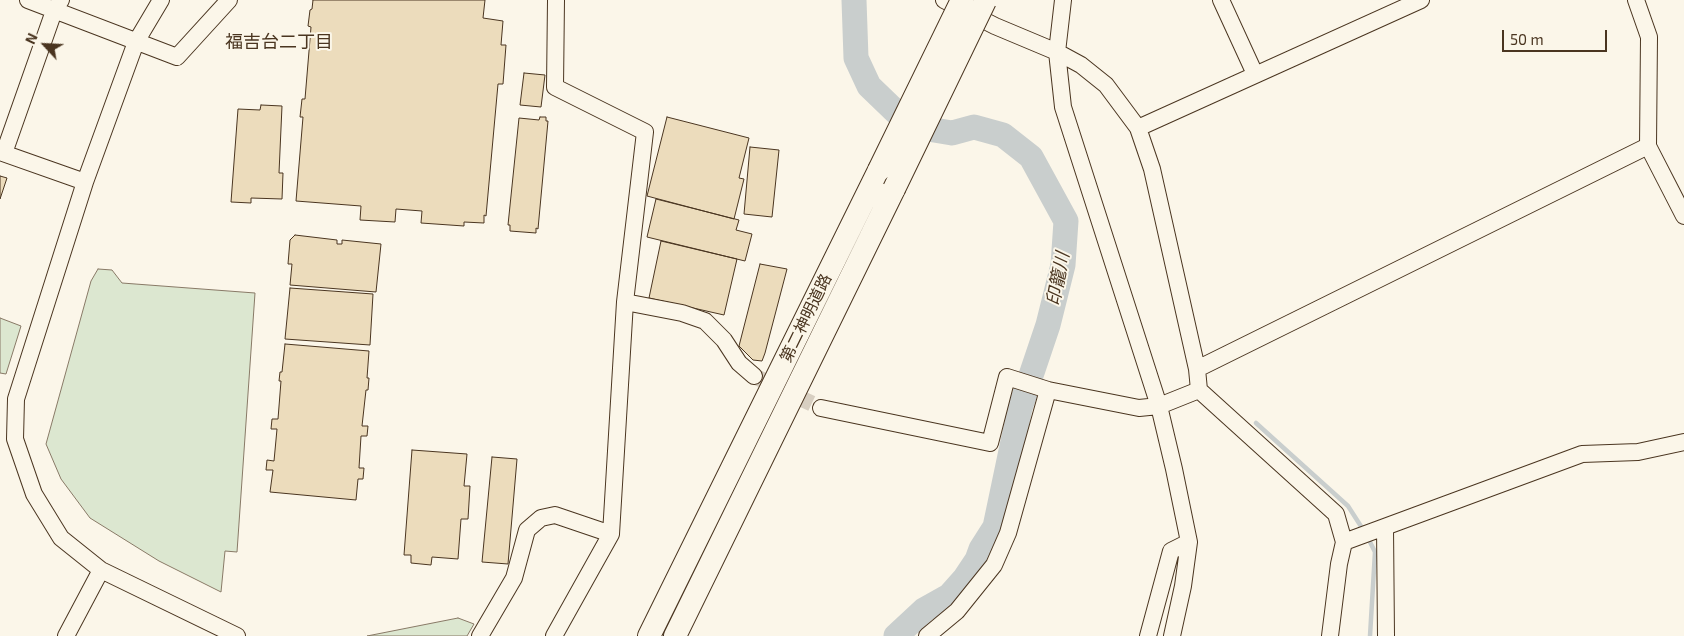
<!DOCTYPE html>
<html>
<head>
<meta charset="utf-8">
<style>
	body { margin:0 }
	#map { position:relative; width:1684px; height:636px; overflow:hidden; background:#fbf6e9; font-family:"Exo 2",sans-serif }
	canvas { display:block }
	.north { position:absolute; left:20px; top:20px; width:50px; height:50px; -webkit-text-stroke:4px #fbf6e9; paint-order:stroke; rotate:295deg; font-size:14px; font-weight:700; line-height:20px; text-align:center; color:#4a3520 }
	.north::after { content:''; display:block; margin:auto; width:18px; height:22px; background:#4a3520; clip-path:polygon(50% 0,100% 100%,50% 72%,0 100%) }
	.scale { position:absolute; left:1502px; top:30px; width:105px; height:22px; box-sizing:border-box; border:2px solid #4a3520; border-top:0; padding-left:6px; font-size:15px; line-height:18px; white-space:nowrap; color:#4a3520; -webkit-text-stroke:4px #fbf6e9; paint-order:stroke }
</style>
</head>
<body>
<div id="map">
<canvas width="1684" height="636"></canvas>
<div class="north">N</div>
<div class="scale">50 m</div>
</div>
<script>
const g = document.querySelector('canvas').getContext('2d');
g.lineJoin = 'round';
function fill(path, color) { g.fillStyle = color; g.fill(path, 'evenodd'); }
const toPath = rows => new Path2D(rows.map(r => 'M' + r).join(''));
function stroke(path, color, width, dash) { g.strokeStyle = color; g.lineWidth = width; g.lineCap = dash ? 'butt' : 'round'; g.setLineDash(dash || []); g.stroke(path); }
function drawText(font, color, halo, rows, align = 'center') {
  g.font = font + ' "Exo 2","Noto Sans JP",sans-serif'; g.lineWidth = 4; g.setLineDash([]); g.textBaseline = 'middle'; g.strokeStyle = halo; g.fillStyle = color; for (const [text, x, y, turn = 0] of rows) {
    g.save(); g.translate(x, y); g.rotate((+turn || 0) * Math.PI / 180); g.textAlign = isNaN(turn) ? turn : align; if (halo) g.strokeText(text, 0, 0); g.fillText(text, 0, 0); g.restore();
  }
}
const green = toPath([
	[98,269,112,270,122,283,255,293,237,552,225,551,221,592,159,561,90,518,61,479,46,444,91,281,98,269],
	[0,318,21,326,6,374,0,373,0,318],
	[458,618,474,624,467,636,367,636,458,618]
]);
const stream = toPath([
	[1256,423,1348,506,1364,531],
	[1368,538,1375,552,1370,636]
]);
const river = toPath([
	[854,0,856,58,869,86,896,112,934,130,952,133,974,127,1003,135,1031,157,1066,221,1063,265,1048,325,1020,408,995,527,981,549,977,560,965,578,949,596,924,610,896,636]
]);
const building = toPath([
	[313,0,485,0,483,18,503,21,501,45,506,45,503,84,498,84,486,216,484,215,484,223,464,222,464,226,421,223,422,211,396,209,395,222,360,220,361,206,296,201,303,117,300,117,302,99,305,99,311,27,308,26,310,10,312,9,313,0],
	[524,73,545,75,541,107,520,105,524,73],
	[261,105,282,106,279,173,283,173,282,199,251,198,251,203,231,202,238,109,260,110,261,105],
	[540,117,546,117,546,121,548,121,538,229,536,228,536,233,510,231,510,225,508,225,519,118,539,120,540,117],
	[667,117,749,138,739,178,744,179,734,219,647,196,667,117],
	[750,147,779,150,772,217,744,214,750,147],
	[0,176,7,178,0,199,0,176],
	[656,199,739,220,736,230,752,234,745,261,647,237,656,199],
	[295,235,337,240,337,244,342,244,342,240,381,244,376,292,290,285,292,264,288,264,290,240,295,235],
	[661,241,737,259,724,315,649,298,661,241],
	[760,264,787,269,765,353,762,361,753,360,739,346,760,264],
	[290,288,373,294,370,345,285,339,290,288],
	[285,344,369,351,367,378,369,378,368,390,366,390,362,426,368,426,367,436,361,436,359,468,364,468,363,479,358,479,356,500,270,492,273,470,266,470,267,460,274,461,277,429,271,429,272,419,278,419,281,381,279,381,280,372,282,372,285,344],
	[412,450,467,454,464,486,470,486,468,519,461,519,458,559,432,557,431,565,411,563,411,555,404,555,412,450],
	[492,457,517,459,508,564,482,562,492,457]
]);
const minorTunnel = toPath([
	[754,376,821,408]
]);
const minor = toPath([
	[28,0,177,57,229,0],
	[161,0,136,42,85,182,16,399,15,439,34,494,61,538,101,570,237,636],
	[944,0,995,26,1057,52,1081,65,1106,85,1138,128,1152,169,1197,369,1199,390,1336,514,1344,542,1339,564,1330,636],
	[1063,0,1057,52,1063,107,1159,406,1174,469,1189,542,1183,586,1172,636],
	[1221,0,1255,74],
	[1138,128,1421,0],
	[1648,146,1684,216],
	[0,152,85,182],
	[4,153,54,11,61,0],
	[625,302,682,313,705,321,724,340,739,363,754,376],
	[1197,369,1648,146,1649,37,1636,0],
	[821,408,990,443,1007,377,1048,390,1139,408,1159,406,1199,390],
	[1385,527,1386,636],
	[1344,542,1582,454,1638,452,1684,442],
	[66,636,101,570],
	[480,636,514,578,527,530,541,518,555,515,611,534],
	[554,636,611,534,625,302,645,132,555,87,556,0],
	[927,636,957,611,994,565,1008,533,1048,390],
	[1148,636,1171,551,1189,542]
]);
const highway = toPath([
	[649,636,879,170],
	[675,636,894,189]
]);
const highwayBridge = toPath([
	[879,170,962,0],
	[894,189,985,1]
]);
const streetNames = [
	["第二神明道路",806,318,-64]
];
const neighbourhoodNames = [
	["福吉台二丁目",279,42]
];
const waterNames = [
	["印籠川",1058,279,-79]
];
fill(green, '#dce7d0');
stroke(green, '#887966', 1);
stroke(stream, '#c9cecd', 4.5);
stroke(river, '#c9cecd', 25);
fill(building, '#ecdcbc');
stroke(building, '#4a3520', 1);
stroke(minorTunnel, '#d8cfc1', 16, [16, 8]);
stroke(minor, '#4a3520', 18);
stroke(highway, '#4a3520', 24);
stroke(minor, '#fbf6e9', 16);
stroke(highway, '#fbf6e9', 22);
stroke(highwayBridge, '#4a3520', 24, []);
stroke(highwayBridge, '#fbf6e9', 22);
drawText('16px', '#4a3520', '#fbf6e9', streetNames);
drawText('18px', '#4a3520', '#fbf6e9', neighbourhoodNames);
drawText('italic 18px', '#4a3520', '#fbf6e9', waterNames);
</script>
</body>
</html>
